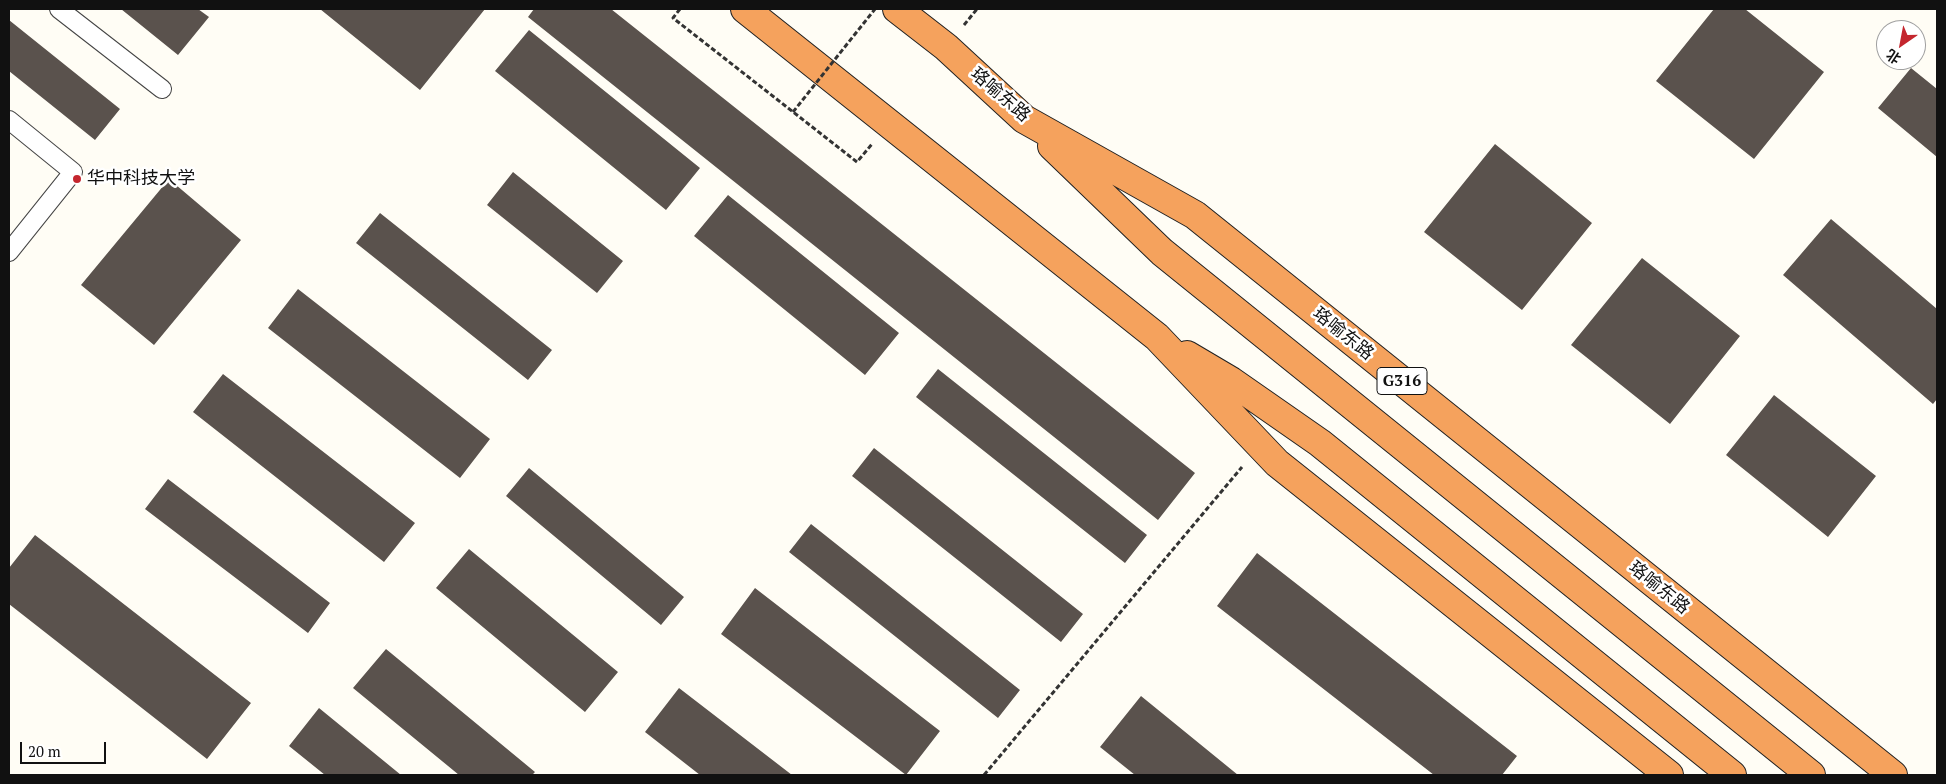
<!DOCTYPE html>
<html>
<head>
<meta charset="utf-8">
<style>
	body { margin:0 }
	#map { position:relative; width:1946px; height:784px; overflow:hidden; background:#fffdf5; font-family:"PT Serif","Noto Sans SC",serif }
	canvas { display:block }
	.frame { position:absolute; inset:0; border:10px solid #111; pointer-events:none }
	.north { position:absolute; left:1876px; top:20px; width:50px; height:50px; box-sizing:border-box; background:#fff; border:1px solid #a0a0a0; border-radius:50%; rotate:213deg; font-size:14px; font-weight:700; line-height:20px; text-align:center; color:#111 }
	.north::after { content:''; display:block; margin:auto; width:18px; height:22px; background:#c4262e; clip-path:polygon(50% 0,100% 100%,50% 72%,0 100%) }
	.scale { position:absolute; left:20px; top:742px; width:86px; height:22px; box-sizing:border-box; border:2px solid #111; border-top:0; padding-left:6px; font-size:15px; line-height:18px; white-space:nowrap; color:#111; -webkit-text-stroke:4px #fff; paint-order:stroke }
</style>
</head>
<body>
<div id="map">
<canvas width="1946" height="784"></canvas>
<div class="frame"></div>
<div class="north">北</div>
<div class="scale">20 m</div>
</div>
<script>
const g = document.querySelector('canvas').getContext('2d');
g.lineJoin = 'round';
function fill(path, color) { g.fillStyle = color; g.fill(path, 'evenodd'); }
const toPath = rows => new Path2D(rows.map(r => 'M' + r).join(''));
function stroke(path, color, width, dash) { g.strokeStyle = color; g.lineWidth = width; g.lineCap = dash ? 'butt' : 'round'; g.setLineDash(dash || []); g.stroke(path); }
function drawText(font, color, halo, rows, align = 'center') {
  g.font = font + ' "PT Serif","Noto Sans SC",serif'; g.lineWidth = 5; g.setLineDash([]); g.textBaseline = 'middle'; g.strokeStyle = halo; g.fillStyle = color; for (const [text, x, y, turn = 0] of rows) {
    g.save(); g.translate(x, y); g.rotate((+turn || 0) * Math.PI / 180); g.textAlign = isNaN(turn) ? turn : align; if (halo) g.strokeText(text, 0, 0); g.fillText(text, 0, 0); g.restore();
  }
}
const building = toPath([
	[121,9,198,9,209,17,178,55],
	[320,9,485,9,420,90],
	[534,9,611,9,1195,473,1158,520,528,17],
	[1714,9,1745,9,1824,72,1754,159,1656,81],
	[9,20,120,109,95,140,9,71],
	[529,30,700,168,666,210,495,71],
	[1911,68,1937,89,1937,157,1878,108],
	[1495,144,1592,223,1522,310,1424,232],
	[513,172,623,261,597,293,487,205],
	[169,179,241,240,154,345,81,285],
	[728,195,899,333,865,375,694,236],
	[380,213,552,350,528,380,356,243],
	[1831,219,1937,309,1937,399,1933,404,1783,275],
	[1642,258,1740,336,1670,424,1571,345],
	[298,289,490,439,460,478,268,328],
	[938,369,1147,535,1125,563,916,397],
	[223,374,415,523,384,562,193,412],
	[1774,395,1876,476,1828,537,1726,455],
	[874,448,1083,614,1061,642,852,476],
	[529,468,684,597,661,625,506,496],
	[168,479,330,603,308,633,145,509],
	[811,524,1020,690,998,718,789,552],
	[35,535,251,703,207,759,9,604,9,568],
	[469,549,618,672,585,712,436,588],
	[1257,553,1517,756,1502,775,1434,775,1217,606],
	[755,588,940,731,906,775,721,634],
	[386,649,535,772,532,775,459,775,353,688],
	[679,688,792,775,700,775,645,732],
	[1141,696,1238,775,1135,775,1100,747],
	[319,708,401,775,325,775,289,746]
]);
const path = toPath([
	[680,9,673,18,857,162,872,144],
	[964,25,977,9],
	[984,775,1242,467]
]);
const lane = toPath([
	[59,9,162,89],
	[9,120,73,172,9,252]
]);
const highway = toPath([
	[745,9,1157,337,1277,463,1669,775],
	[897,9,946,47,1024,119,1195,215,1893,775],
	[1052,146,1162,252,1811,775],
	[1187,355,1231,381,1320,443,1732,775]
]);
const pathBridge = toPath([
	[793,112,875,9]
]);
const markers = [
	[77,179,5,"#c4262e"]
];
const shields = [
	[1402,381,50]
];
const shieldNames = [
	["G316",1402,381]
];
const streetNames = [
	["珞喻东路",1000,95,41],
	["珞喻东路",1343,334,39],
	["珞喻东路",1659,588,39]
];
const poiNames = [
	["华中科技大学",87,179]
];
fill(building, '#5a524d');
stroke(lane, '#444', 20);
stroke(highway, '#222', 30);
stroke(path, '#333', 3, [5, 2.5]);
stroke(lane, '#fff', 18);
stroke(highway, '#f5a25d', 28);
stroke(pathBridge, '#333', 3, [5, 2.5]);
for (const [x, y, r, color] of markers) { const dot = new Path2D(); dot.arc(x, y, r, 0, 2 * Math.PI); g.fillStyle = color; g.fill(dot); stroke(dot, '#fff', 2); }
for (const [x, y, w] of shields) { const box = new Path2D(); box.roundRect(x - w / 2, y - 13.5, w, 27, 4); g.fillStyle = '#fff'; g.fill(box); stroke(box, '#111', 1); }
drawText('bold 16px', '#111', null, shieldNames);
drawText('18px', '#111', '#fff', streetNames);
drawText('18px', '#111', '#fff', poiNames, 'left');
</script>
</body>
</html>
